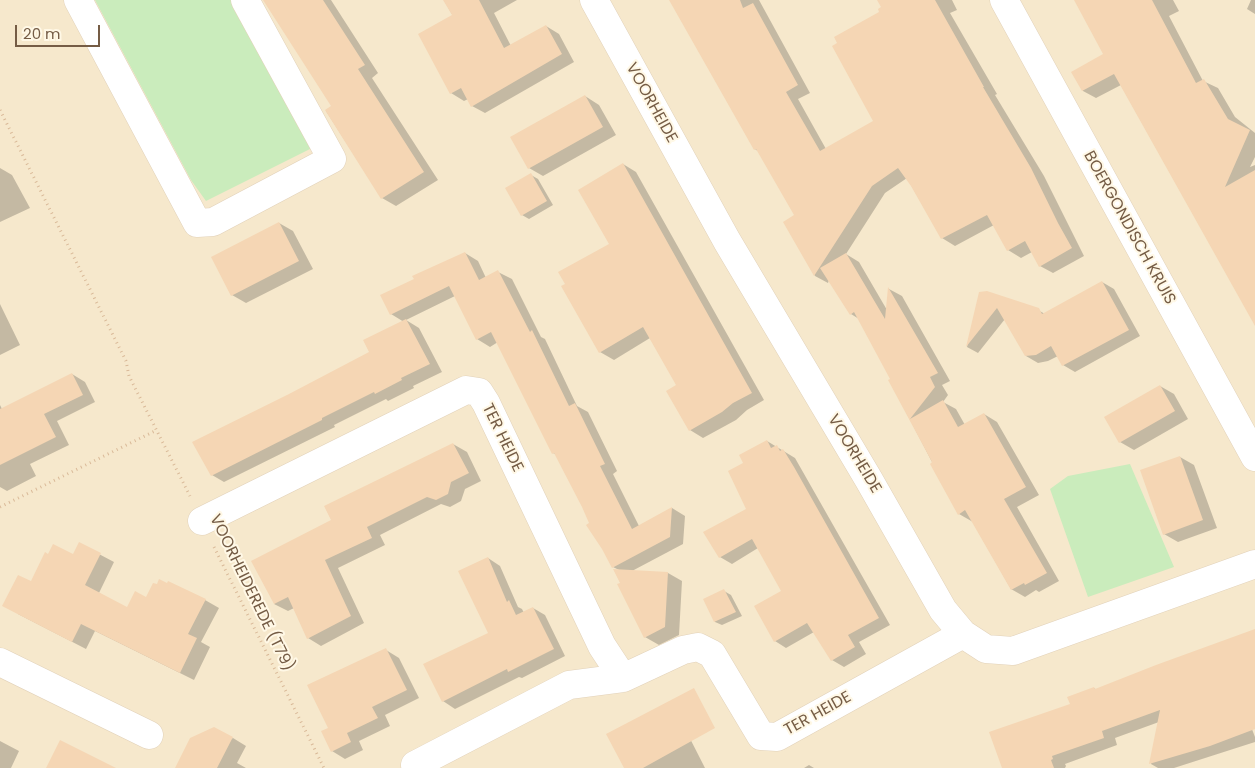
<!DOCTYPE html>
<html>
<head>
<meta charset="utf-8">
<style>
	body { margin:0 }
	#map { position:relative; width:1255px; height:768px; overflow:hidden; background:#fef6de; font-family:Poppins,sans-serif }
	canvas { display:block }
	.scale { position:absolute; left:15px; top:25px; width:85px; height:22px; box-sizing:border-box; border:2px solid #755c45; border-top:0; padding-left:6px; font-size:15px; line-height:18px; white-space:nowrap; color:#755c45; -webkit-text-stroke:4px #fff8e6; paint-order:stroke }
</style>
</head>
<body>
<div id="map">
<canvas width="1255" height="768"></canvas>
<div class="scale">20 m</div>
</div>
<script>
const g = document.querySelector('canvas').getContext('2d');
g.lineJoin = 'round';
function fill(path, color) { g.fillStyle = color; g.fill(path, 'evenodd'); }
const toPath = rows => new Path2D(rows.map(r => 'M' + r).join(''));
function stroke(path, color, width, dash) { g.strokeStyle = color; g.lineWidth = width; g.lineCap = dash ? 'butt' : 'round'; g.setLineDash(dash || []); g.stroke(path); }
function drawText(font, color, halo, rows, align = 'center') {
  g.font = font + ' Poppins,sans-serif'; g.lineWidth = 4; g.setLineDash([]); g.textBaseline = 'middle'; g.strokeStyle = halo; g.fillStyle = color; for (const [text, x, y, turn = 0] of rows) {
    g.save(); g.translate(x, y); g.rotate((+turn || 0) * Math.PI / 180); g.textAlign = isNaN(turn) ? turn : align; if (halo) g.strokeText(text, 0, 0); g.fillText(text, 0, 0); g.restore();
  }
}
const residential = toPath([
	[0,0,1255,0,1255,768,0,768]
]);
const green = toPath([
	[95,0,235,0,313,137,310,149,206,201,191,180],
	[1130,464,1174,567,1088,597,1050,489,1068,476]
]);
const shadow = toPath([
	[273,0,331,0,378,73,372,78,438,180,396,206,382,198,326,111,333,107],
	[444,0,517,0,494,13,511,46,546,26,559,34,574,62,485,113,472,106,468,99,464,101,451,93,453,16],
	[671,0,759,0,810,93,798,99,826,149,875,121,881,12,883,8,879,0,952,0,957,10,950,13,997,94,995,95,1044,176,1084,256,1053,273,1040,266,1032,252,1021,258,1008,250,994,225,955,246,942,238,907,178,885,193,846,254,859,262,887,310,889,289,902,296,950,381,942,385,948,395,943,402,956,409,965,425,984,414,997,422,1039,495,1017,507,1059,581,1039,592,1036,590,1025,597,1011,589,973,522,959,514,890,381,892,379,859,319,851,314,829,280,828,283,815,276,785,222,796,216,759,152,755,149],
	[1075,0,1173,0,1179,11,1169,16,1203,81,1218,88,1235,117,1255,133,1255,157,1250,167,1255,165,1255,324,1121,85,1096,98,1083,91,1073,72,1105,55],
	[1251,0,1255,0,1255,14,1247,9],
	[585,96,599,105,616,135,543,176,529,168],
	[623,164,636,172,764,400,747,410,736,420,703,438,690,430,678,385,650,338,614,360,600,352,610,245],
	[0,168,12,175,30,208,0,222],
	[531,175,538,179,553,205,529,219,522,215],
	[279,223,293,231,313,269,246,303,232,295],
	[465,253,478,261,486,278,498,272,512,279,541,337,545,339,577,406,588,412,617,471,613,474,639,526,672,508,685,516,683,544,632,571,668,573,682,581,679,635,659,645,645,637,622,583,619,570,613,567,557,455,553,453,498,342,490,347,477,339,455,296,406,320,419,328,442,372,413,386,414,388,388,401,386,399,334,425,335,427,224,482,212,475,289,395,370,353,404,322,391,314],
	[1102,282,1114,289,1140,336,1075,372,1063,365,1058,356,1048,361,1038,363,1026,356,1005,319,978,353,967,347,980,293,1038,310,1045,314],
	[0,304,20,345,0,355],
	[72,374,85,382,95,402,57,421,69,445,30,464,36,476,7,491,0,487,0,405,2,409],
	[1160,386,1174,394,1188,419,1134,450,1120,442],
	[767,441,795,458,890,625,859,642,866,654,844,667,832,660,814,632,786,648,775,641,783,591,758,548,732,564,720,557,747,509,745,463],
	[453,444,467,452,481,481,465,489,461,501,450,507,441,504,380,535,385,545,338,568,364,623,321,646,308,638,294,608,288,611,274,604,333,521],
	[1180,457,1194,465,1217,528,1178,542,1164,534],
	[80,544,114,562,99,593,127,609,147,599,167,584,205,600,219,608,201,642,210,647,194,680,95,631,86,649,18,614,31,583,74,555],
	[488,558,500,566,518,607,522,609,524,613,533,608,545,615,565,656,522,678,519,677,455,709,443,701,490,634],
	[724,591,731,595,742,616,722,625,715,622,705,600],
	[1255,630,1255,702,1243,706,1255,737,1255,742,1174,768,1158,768,1151,764,1159,722,1115,738,1117,745,1065,764,1066,766,1065,768,1003,768,1072,705,1094,688,1097,690],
	[386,650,399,658,419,698,385,715,390,726,359,741,363,750,345,759,332,751,330,728],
	[677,713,705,768,625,768],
	[233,738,246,746,237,763,246,768,176,768],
	[0,741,19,751,11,768,0,768],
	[809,765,814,768,804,768]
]);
const building = toPath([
	[263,0,323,0,365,65,358,69,424,172,381,199,325,110,331,106],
	[443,0,479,0,504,48,546,25,562,54,471,107,461,88,450,94,418,34,452,15],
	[669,0,740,0,743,8,753,3,798,85,786,92,820,151,873,121,832,46,837,43,834,37,879,12,878,9,881,7,877,0,935,0,984,87,983,87,1031,168,1058,223,1072,248,1039,267,1025,241,1007,251,987,215,941,239,911,186,898,168,872,186,814,276,783,222,794,215,756,149,754,150],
	[1074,0,1152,0,1196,83,1204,79,1228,119,1250,130,1225,187,1255,170,1255,326,1114,74,1082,91,1071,72,1103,54],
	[585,95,603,127,528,169,510,137],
	[623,163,752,393,733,403,722,412,689,431,666,391,676,385,643,327,599,353,561,286,565,284,558,272,609,244,578,190],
	[531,173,547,201,521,216,505,188],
	[279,222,299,261,231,296,211,257],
	[465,252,479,280,498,270,530,332,532,330,569,406,575,403,605,464,600,466,632,529,672,507,670,537,612,568,602,549,586,525,589,523,582,507,554,453,552,454,491,332,476,340,449,286,390,315,380,295,414,279,412,276],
	[846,253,885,319,888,287,938,373,930,377,935,387,910,419,943,400,958,427,984,413,1026,487,1004,499,1047,573,1025,585,1024,583,1011,590,965,510,958,515,930,464,932,462,888,380,890,379,854,312,850,315,820,268],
	[1102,281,1129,330,1062,366,1051,346,1036,355,1025,356,997,308,966,347,979,292,987,291,1039,308,1042,314],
	[406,319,430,364,401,378,402,380,375,394,374,392,322,418,322,420,211,476,192,442,289,394,369,352,363,340],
	[72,373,83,395,44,414,56,437,0,465,0,409],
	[1160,385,1175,411,1119,443,1104,417],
	[767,440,771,448,777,445,780,451,783,449,794,467,879,618,848,635,855,647,831,661,807,623,774,642,754,606,781,591,752,539,719,558,703,532,746,509,728,471,743,463,739,455],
	[453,443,469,473,451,482,448,494,436,500,427,497,367,527,372,538,325,560,351,616,307,639,288,597,274,604,251,561,331,520,324,506],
	[1180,456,1203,520,1163,535,1140,470],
	[79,542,101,553,85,585,127,607,135,591,146,597,153,583,157,584,159,579,167,583,168,581,206,599,188,634,197,638,180,673,81,624,72,642,2,606,18,575,31,581,45,552,48,554,53,544,73,554],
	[488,557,507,602,509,600,516,615,533,607,554,649,508,672,507,669,442,702,423,664,488,633,458,571],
	[613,569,668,572,665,627,644,638,617,584,620,583],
	[724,589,736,612,714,622,703,599],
	[1255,629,1255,729,1210,746,1149,764,1160,710,1102,731,1104,738,1052,756,1053,759,1051,760,1054,768,1002,768,989,732,1070,704,1067,697,1094,687,1095,689,1156,665],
	[386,648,407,690,372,707,378,718,347,733,351,742,331,752,321,731,328,728,307,685],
	[694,688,715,728,643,768,624,768,606,734],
	[214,727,233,737,217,768,175,768,190,738],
	[60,740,116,768,46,768]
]);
const path = toPath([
	[0,110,126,361,129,376,190,496],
	[0,507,157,430],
	[214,547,324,768]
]);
const minor = toPath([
	[78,0,197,223,213,222,332,159,245,0],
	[594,0,727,241,869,480,943,610,963,634,986,649,1013,651,1255,564],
	[1004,0,1255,457],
	[202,521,466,390,479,392,486,403,602,646,623,678,683,650,698,647,712,654,761,736,777,737,963,634],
	[0,662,149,735],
	[415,765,569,685,623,678]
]);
const streetNames = [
	["VOORHEIDE",651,103,61],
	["BOERGONDISCH KRUIS",1129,228,61],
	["TER HEIDE",502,438,64],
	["VOORHEIDE",854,454,59],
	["VOORHEIDEREDE (T79)",251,593,64],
	["TER HEIDE",818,714,-29]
];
fill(residential, '#f6e8cc');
fill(green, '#caecbc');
fill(shadow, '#0003');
fill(building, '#f5d6b4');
stroke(minor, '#e2d2ba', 29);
stroke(path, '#d9b998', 3, [1, 4]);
stroke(minor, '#fff', 28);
drawText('16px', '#755c45', '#fff8e6', streetNames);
</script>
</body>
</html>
